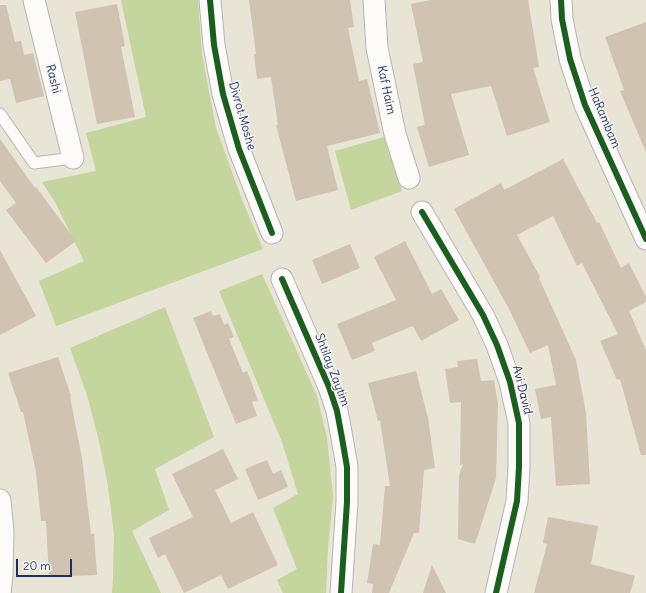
<!DOCTYPE html>
<html>
<head>
<meta charset="utf-8">
<style>
	body { margin:0 }
	#map { position:relative; width:646px; height:593px; overflow:hidden; background:#e8e4d6; font-family:Delius,sans-serif }
	canvas { display:block }
	.scale { position:absolute; left:16px; top:559px; width:56px; height:18px; box-sizing:border-box; border:2px solid #1b2f5e; border-top:0; padding-left:5px; font-size:12px; line-height:14px; white-space:nowrap; color:#1b2f5e; -webkit-text-stroke:3px #f6f6f2; paint-order:stroke }
</style>
</head>
<body>
<div id="map">
<canvas width="646" height="593"></canvas>
<div class="scale">20 m</div>
</div>
<script>
const g = document.querySelector('canvas').getContext('2d');
g.lineJoin = 'round';
function fill(path, color) { g.fillStyle = color; g.fill(path, 'evenodd'); }
const toPath = rows => new Path2D(rows.map(r => 'M' + r).join(''));
function stroke(path, color, width, dash) { g.strokeStyle = color; g.lineWidth = width; g.lineCap = dash ? 'butt' : 'round'; g.setLineDash(dash || []); g.stroke(path); }
function drawText(font, color, halo, rows, align = 'center') {
  g.font = font + ' Delius,sans-serif'; g.lineWidth = 3; g.setLineDash([]); g.textBaseline = 'middle'; g.strokeStyle = halo; g.fillStyle = color; for (const [text, x, y, turn = 0] of rows) {
    g.save(); g.translate(x, y); g.rotate((+turn || 0) * Math.PI / 180); g.textAlign = isNaN(turn) ? turn : align; if (halo) g.strokeText(text, 0, 0); g.fillText(text, 0, 0); g.restore();
  }
}
const green = toPath([
	[121,0,198,0,202,54,216,128,243,202,263,249,56,326,39,281,84,261,56,204,42,182,96,171,86,133,146,117],
	[384,137,402,191,351,210,335,151],
	[262,274,317,396,327,438,333,496,328,549,326,593,283,593,277,580,297,569,273,508,298,494,282,442,219,291],
	[165,307,214,437,155,469,169,510,132,531,161,593,112,593,113,577,114,534,108,486,99,441,87,395,70,348]
]);
const building = toPath([
	[249,0,350,0,354,27,348,28,359,81,367,79,380,133,327,146,338,190,296,201,276,125,278,125,271,77,257,79,254,54,256,54],
	[430,0,528,0,539,67,533,68,550,122,507,136,491,86,451,94,469,155,429,167,417,127,425,125,413,64,423,62,411,4],
	[117,4,125,46,121,47,135,117,97,124,75,12],
	[0,5,6,5,15,42,21,41,24,55,33,53,44,96,16,103,10,79,0,81],
	[646,22,646,152,620,91,624,90,605,37],
	[0,139,35,188,36,187,76,241,46,263,6,210,16,203,0,181],
	[563,159,597,223,599,222,621,268,629,263,646,297,646,302,629,311,646,350,646,455,641,455,620,379,617,380,600,341,618,334,582,263,577,266,553,216,517,235,540,277,539,278,576,360,586,413,590,484,556,486,551,417,541,419,535,389,556,385,548,345,530,353,509,309,454,209,501,183,504,190],
	[405,241,432,294,441,289,459,320,421,341,413,326,372,343,375,351,352,360,337,324,396,300,374,257],
	[350,244,360,268,322,284,312,260],
	[0,250,36,316,0,335],
	[211,311,213,316,220,314,224,325,228,323,234,337,229,339,243,373,247,371,258,400,252,402,257,416,236,424,193,318],
	[58,357,71,396,70,397,82,458,91,534,94,534,97,575,49,577,46,521,41,521,36,472,23,412,21,412,8,373],
	[477,359,481,381,494,380,498,404,496,478,475,544,458,539,459,475,463,464,460,465,461,402,450,403,445,369,458,367,457,361],
	[416,371,428,418,435,468,424,470,419,533,414,533,389,593,372,593,373,584,367,583,373,544,380,545,385,486,390,486,380,420,378,421,368,383],
	[223,449,238,479,215,490,231,523,253,512,278,565,228,589,221,575,184,593,165,554,158,558,149,538,193,517,172,474],
	[267,460,273,474,281,470,288,487,258,500,245,469],
	[548,517,598,526,591,564,635,576,630,593,534,593,547,544,543,543],
	[432,565,446,593,423,593]
]);
const lane = toPath([
	[0,114,34,163,73,158]
]);
const street = toPath([
	[34,0,73,158],
	[210,0,214,45,223,94,239,149,272,233],
	[374,0,377,48,385,86,395,134,409,178],
	[561,0,562,19,570,59,585,105,646,239],
	[422,212,483,315,497,345,510,382,519,423,519,467,517,501,496,593],
	[282,279,329,387,337,411,342,438,347,467,347,502,341,593],
	[0,500,3,532,2,575,0,593]
]);
const cycleway = toPath([
	[210,0,214,45,223,94,239,149,272,233],
	[561,0,562,19,570,59,585,105,646,239],
	[422,212,483,315,497,345,510,382,519,423,519,467,517,501,496,593],
	[282,279,329,387,337,411,342,438,347,467,347,502,341,593]
]);
const streetNames = [
	["Rashi",53,79,76],
	["Kaf Haim",386,90,78],
	["Divrot Moshe",242,116,74],
	["HaRambam",604,118,67],
	["Shtilay Zaytim",332,370,69],
	["Avi David",522,390,76]
];
fill(green, '#c4d59e');
fill(building, '#d1c3b1');
stroke(lane, '#b5b4b0', 13);
stroke(street, '#b5b4b0', 23);
stroke(lane, '#fcfbf9', 11);
stroke(street, '#fcfbf9', 21);
stroke(cycleway, '#1b5e20', 6);
drawText('12px', '#1b2f5e', '#f6f6f2', streetNames);
</script>
</body>
</html>
